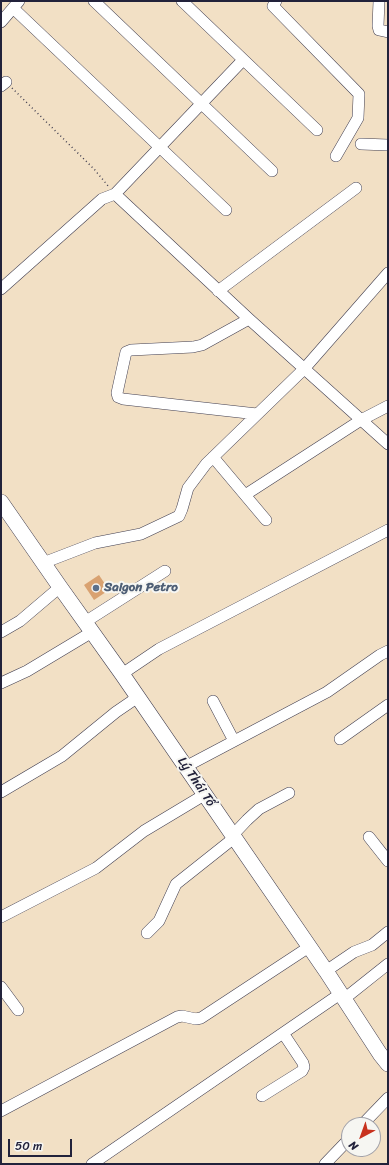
<!DOCTYPE html>
<html>
<head>
<meta charset="utf-8">
<style>
	body { margin:0 }
	#map { position:relative; width:389px; height:1165px; overflow:hidden; background:#f2e0c5; font-family:Sriracha,sans-serif }
	canvas { display:block }
	.frame { position:absolute; inset:0; border:2px solid #22223b; pointer-events:none }
	.north { position:absolute; left:341px; top:1117px; width:40px; height:40px; box-sizing:border-box; background:#f6f6f2; border:1px solid #a1a1a9; border-radius:50%; rotate:221deg; font-size:11px; font-weight:700; line-height:16px; text-align:center; color:#22223b }
	.north::after { content:''; display:block; margin:auto; width:14px; height:18px; background:#c8321e; clip-path:polygon(50% 0,100% 100%,50% 72%,0 100%) }
	.scale { position:absolute; left:8px; top:1139px; width:64px; height:18px; box-sizing:border-box; border:2px solid #22223b; border-top:0; padding-left:5px; font-size:12px; line-height:14px; white-space:nowrap; color:#22223b; -webkit-text-stroke:3px #f6f6f2; paint-order:stroke }
</style>
</head>
<body>
<div id="map">
<canvas width="389" height="1165"></canvas>
<div class="frame"></div>
<div class="north">N</div>
<div class="scale">50 m</div>
</div>
<script>
const g = document.querySelector('canvas').getContext('2d');
g.lineJoin = 'round';
function fill(path, color) { g.fillStyle = color; g.fill(path, 'evenodd'); }
const toPath = rows => new Path2D(rows.map(r => 'M' + r).join(''));
function stroke(path, color, width, dash) { g.strokeStyle = color; g.lineWidth = width; g.lineCap = dash ? 'butt' : 'round'; g.setLineDash(dash || []); g.stroke(path); }
function drawText(font, color, halo, rows, align = 'center') {
  g.font = font + ' Sriracha,sans-serif'; g.lineWidth = 4; g.setLineDash([]); g.textBaseline = 'middle'; g.strokeStyle = halo; g.fillStyle = color; for (const [text, x, y, turn = 0] of rows) {
    g.save(); g.translate(x, y); g.rotate((+turn || 0) * Math.PI / 180); g.textAlign = isNaN(turn) ? turn : align; if (halo) g.strokeText(text, 0, 0); g.fillText(text, 0, 0); g.restore();
  }
}
const building = toPath([
	[99,575,109,590,94,600,84,585]
]);
const path = toPath([
	[12,88,94,169,109,187]
]);
const minor = toPath([
	[94,1,272,171],
	[182,1,317,130],
	[276,1,273,6,275,8,359,94,358,118,336,156],
	[379,1,378,26,379,30,388,32],
	[13,8,226,210],
	[1,22,19,1],
	[1,86,6,82],
	[361,144,388,145],
	[115,194,243,60],
	[1,289,102,199,115,194,249,319,388,444],
	[218,291,356,188],
	[249,319,202,345,193,347,131,350,126,352,117,393,118,397,123,399,257,414],
	[213,457,266,520],
	[245,495,361,420,388,406],
	[43,563,95,543,141,534,179,516,182,509,188,488,206,464,304,369,388,273],
	[85,622,165,571],
	[1,632,20,621,60,587],
	[122,674,159,649,388,530],
	[1,683,27,671,92,632],
	[213,701,234,741],
	[340,739,388,705],
	[185,767,327,692,380,655,388,651],
	[1,792,62,756,116,712,138,697],
	[232,836,247,820,259,809,289,793],
	[369,837,388,861],
	[1,917,96,868,144,831,204,795],
	[147,933,159,921,176,884,234,838],
	[326,971,354,952,372,945,388,932],
	[1,987,18,1010],
	[344,999,388,964],
	[262,1096,302,1071,304,1067,303,1063,283,1033],
	[1,1111,177,1017,182,1016,196,1019,201,1018,309,947],
	[362,1125,388,1098],
	[92,1164,340,994],
	[325,1164,349,1139]
]);
const major = toPath([
	[1,502,60,587,122,674,326,971,380,1054,388,1064]
]);
const markers = [
	[96,588,4,"#5c6f8a"]
];
const serviceNames = [
	["Saigon Petro",104,588]
];
const streetNames = [
	["Lý Thái Tổ",196,782,56]
];
fill(building, '#d9a271');
stroke(minor, '#413e50', 12);
stroke(major, '#413e50', 16);
stroke(path, '#413e50', 1.5, [1, 3]);
stroke(minor, '#fff', 11);
stroke(major, '#fff', 15);
for (const [x, y, r, color] of markers) { const dot = new Path2D(); dot.arc(x, y, r, 0, 2 * Math.PI); g.fillStyle = color; g.fill(dot); stroke(dot, '#f6f6f2', 1.5); }
drawText('bold 13px', '#4e5e75', '#f6f6f2', serviceNames, 'left');
drawText('13px', '#22223b', '#f6f6f2', streetNames);
</script>
</body>
</html>
